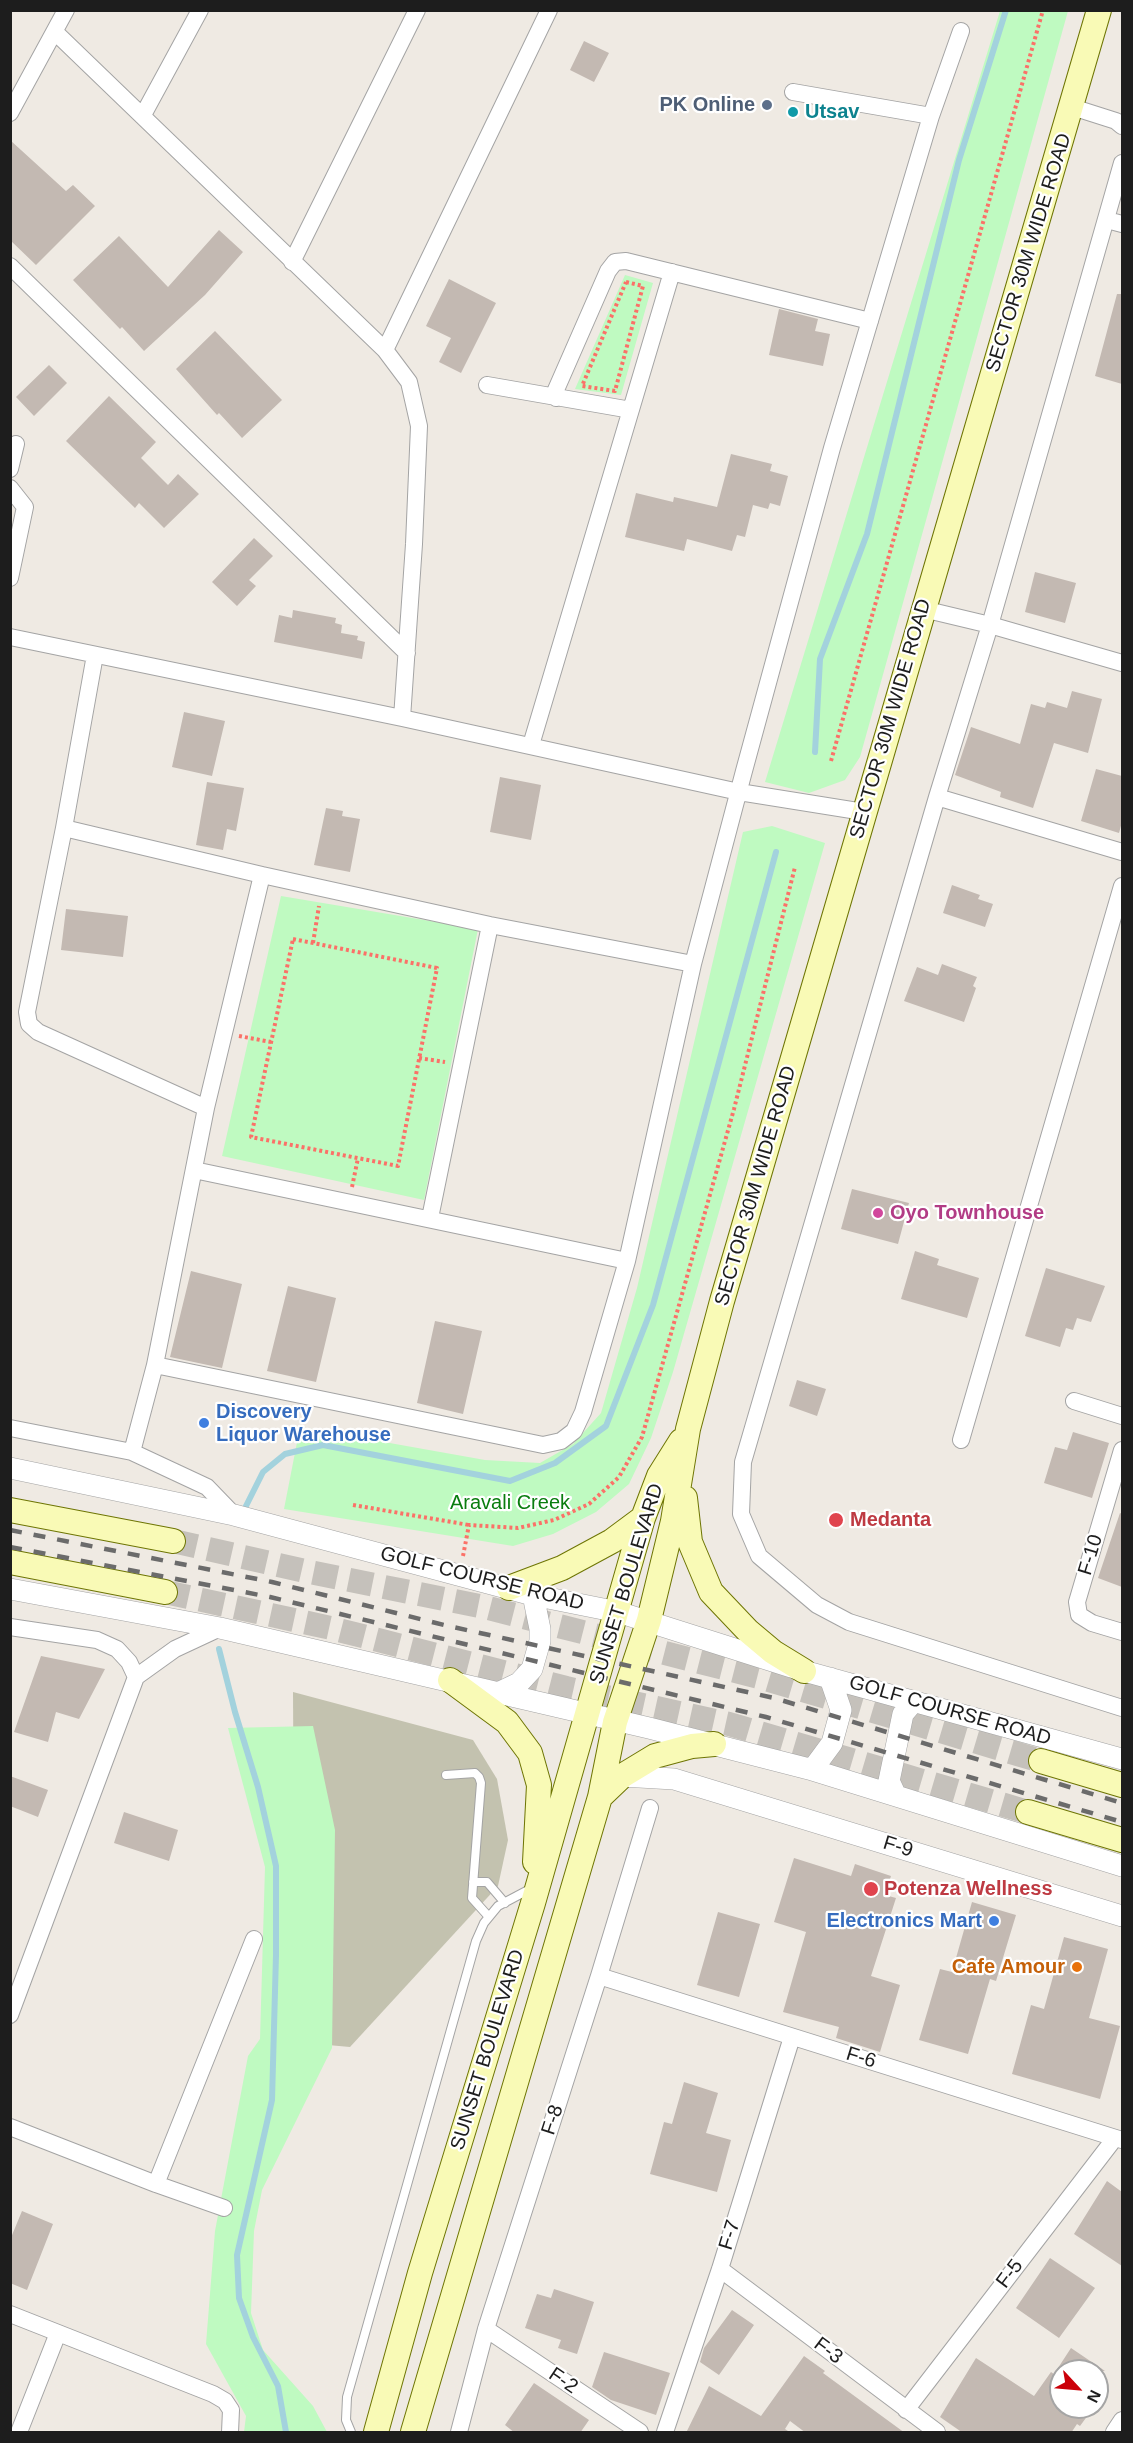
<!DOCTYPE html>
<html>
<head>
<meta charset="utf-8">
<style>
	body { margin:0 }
	#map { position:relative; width:1133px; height:2443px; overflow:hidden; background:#efeae3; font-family:Arial,sans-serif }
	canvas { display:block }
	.frame { position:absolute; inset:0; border:12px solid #1d1d1d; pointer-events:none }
	.north { position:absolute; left:1049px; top:2359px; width:60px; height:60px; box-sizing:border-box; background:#fff; border:2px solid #a5a5a5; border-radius:50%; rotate:116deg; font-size:16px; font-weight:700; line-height:24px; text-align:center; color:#1d1d1d }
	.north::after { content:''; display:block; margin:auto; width:21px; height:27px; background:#cb0009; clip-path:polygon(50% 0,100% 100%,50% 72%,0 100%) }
</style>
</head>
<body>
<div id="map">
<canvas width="1133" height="2443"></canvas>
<div class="frame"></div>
<div class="north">N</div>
</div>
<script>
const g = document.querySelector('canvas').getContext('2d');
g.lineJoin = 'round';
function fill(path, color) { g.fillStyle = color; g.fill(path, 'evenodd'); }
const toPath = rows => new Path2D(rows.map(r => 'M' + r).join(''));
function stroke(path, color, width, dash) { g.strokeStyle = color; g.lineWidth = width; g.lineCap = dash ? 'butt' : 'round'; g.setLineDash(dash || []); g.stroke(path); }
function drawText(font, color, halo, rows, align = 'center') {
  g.font = font + ' Arial,sans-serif'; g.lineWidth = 4.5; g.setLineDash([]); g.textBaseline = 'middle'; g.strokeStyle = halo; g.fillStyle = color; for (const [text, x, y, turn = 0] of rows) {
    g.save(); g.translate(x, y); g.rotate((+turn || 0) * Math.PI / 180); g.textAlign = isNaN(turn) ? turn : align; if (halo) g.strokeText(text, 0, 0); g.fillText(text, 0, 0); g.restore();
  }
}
const construction = toPath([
	[293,1692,473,1740,497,1779,508,1840,498,1886,350,2047,295,2042]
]);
const park = toPath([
	[1000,11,1068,11,860,757,845,780,809,793,765,782],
	[625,275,653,283,621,395,575,389],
	[772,826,825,843,673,1372,651,1438,629,1484,596,1512,553,1534,513,1546,284,1509,300,1427,485,1460,540,1463,573,1444,601,1413,637,1288,743,832],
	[281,896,478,929,424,1200,222,1156],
	[313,1726,335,1830,332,2048,262,2190,254,2231,251,2313,263,2350,313,2406,327,2432,244,2432,246,2416,206,2344,215,2231,248,2056,260,2039,265,1867,228,1728]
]);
const stream = toPath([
	[815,752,820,659,867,534,959,160,1006,10],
	[243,1512,263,1472,285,1454,323,1445,510,1481,555,1463,606,1426,653,1305,776,852],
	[219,1649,235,1712,258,1787,276,1866,276,1955,272,2100,237,2255,239,2298,253,2337,278,2386,286,2432]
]);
const building = toPath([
	[584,41,609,53,594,82,570,70],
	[10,140,66,191,73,185,95,206,36,265,10,240],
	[219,230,243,252,205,295,144,351,122,327,120,329,73,280,119,236,168,287],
	[449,279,496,303,461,373,439,362,451,338,426,326],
	[1117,294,1122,294,1122,384,1095,376],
	[779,309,818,319,815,331,830,334,823,366,769,355],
	[215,331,282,400,242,438,219,413,217,415,176,369],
	[49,365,67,383,34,416,16,397],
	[109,396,156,442,141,458,168,485,178,474,199,494,164,528,139,503,135,508,66,441],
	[731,454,772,464,770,471,788,476,780,506,770,503,768,509,753,505,745,537,737,535,732,551,687,539,684,551,625,537,636,493,673,502,674,497,717,507],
	[254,538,273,556,249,580,256,586,237,606,212,582],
	[1035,572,1076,583,1065,623,1025,612],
	[293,610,336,618,335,623,342,625,341,633,358,636,357,640,365,642,362,659,274,642,279,615,292,618],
	[1072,691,1102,699,1088,753,1054,743,1033,808,1000,797,1001,792,955,775,971,727,1020,744,1031,704,1045,708,1047,702,1067,708],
	[184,712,225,721,212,776,172,767],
	[1096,769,1122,776,1122,822,1119,833,1081,821],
	[500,777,541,785,531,840,490,832],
	[207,782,244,788,236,831,227,829,223,850,196,845],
	[326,808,343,811,342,816,360,819,350,872,314,865],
	[952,885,980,895,978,899,993,904,985,927,943,913],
	[66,909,128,916,123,957,61,950],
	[942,964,977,977,973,986,976,988,964,1022,904,1001,917,967,938,975],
	[852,1189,909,1203,898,1244,841,1229],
	[915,1251,939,1259,937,1265,979,1278,967,1318,901,1299],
	[1046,1268,1105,1286,1091,1322,1077,1318,1073,1330,1066,1328,1060,1347,1025,1336],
	[191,1271,242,1284,222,1368,170,1357],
	[288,1286,336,1298,316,1382,267,1371],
	[435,1321,482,1331,463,1414,417,1403],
	[797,1380,826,1389,817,1416,789,1406],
	[1073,1432,1109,1443,1092,1498,1044,1483,1055,1447,1067,1450],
	[1120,1513,1122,1514,1122,1587,1098,1578],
	[41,1656,105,1669,79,1719,56,1712,48,1742,14,1732],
	[10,1776,48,1790,38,1817,10,1806],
	[124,1812,178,1830,169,1861,114,1843],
	[794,1858,851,1876,855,1864,891,1876,885,1895,896,1898,871,1976,900,1985,880,2052,836,2038,839,2027,783,2012,806,1932,774,1922],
	[972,1902,1016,1915,996,1981,990,1979,968,2054,919,2040,940,1969,952,1972],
	[718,1912,760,1924,739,1997,697,1985],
	[1064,1937,1108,1949,1089,2018,1120,2026,1100,2099,1012,2074,1031,2005,1044,2009],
	[684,2082,718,2093,706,2133,731,2140,717,2192,650,2174,664,2122,672,2124],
	[1107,2181,1122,2192,1122,2266,1074,2234],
	[22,2211,53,2224,27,2290,10,2283,10,2240],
	[1050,2258,1095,2288,1059,2338,1016,2308],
	[554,2289,594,2302,577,2354,558,2348,561,2340,525,2328,537,2294,551,2298],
	[732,2310,754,2325,719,2375,700,2362,704,2348],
	[1071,2348,1105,2371,1056,2371],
	[604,2352,670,2373,656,2415,611,2400,592,2387],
	[804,2356,825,2371,823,2373,905,2433,806,2433,790,2421,785,2429,791,2433,686,2433,709,2386,761,2416],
	[976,2358,1034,2396,1051,2372,1061,2379,1061,2407,1094,2407,1080,2426,1077,2424,1071,2433,963,2433,940,2417],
	[534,2383,589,2420,580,2433,515,2433,505,2425]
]);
const secondaryTunnel = toPath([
	[173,1541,305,1571,484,1607,759,1677,1041,1761],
	[165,1592,331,1628,566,1688,729,1724,1028,1812]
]);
const path = toPath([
	[626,282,643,286,615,391,582,386,626,282],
	[831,761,1043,10],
	[293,939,437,968,398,1166,251,1137,293,939],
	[313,943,319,906],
	[239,1036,271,1042],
	[419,1058,445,1062],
	[352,1187,358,1158],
	[353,1505,469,1525],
	[463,1556,469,1525,518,1528,554,1520,589,1504,619,1477,642,1437,734,1109,795,867]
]);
const service = toPath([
	[446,1775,475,1773,479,1777,481,1783,472,1898,489,1917],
	[473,1882,487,1882,505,1903],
	[351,2432,346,2420,347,2397,476,1941,484,1923,498,1906,532,1888]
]);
const minor = toPath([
	[55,32,385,350,409,382,419,426,414,544,402,718],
	[793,92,931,116],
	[1072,107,1116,121,1122,126],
	[10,113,66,10],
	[143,115,200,10],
	[1122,163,990,625,937,797,743,1462,741,1514,759,1556,817,1605,849,1622,1122,1708],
	[1107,220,1122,224],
	[292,262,417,10],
	[10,266,407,653],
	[385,350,549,10],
	[487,385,631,410],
	[556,398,555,392,608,271,615,262,626,261,870,321],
	[10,469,16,444],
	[10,488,25,507,10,578],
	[923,609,990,625,1122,663],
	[10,637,402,718,739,792,864,812],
	[95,655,64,828,27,1012,29,1024,38,1032,206,1108],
	[531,745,672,272],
	[937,797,1122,852],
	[64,828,262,875,490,925,693,964],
	[262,875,206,1108,155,1365,543,1445,561,1441,574,1431,583,1412,627,1261,693,964,744,771,832,448,931,116,961,31],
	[194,1170,627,1261],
	[430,1218,490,925],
	[1074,1401,1122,1416],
	[10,1428,132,1452,207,1487,234,1515],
	[961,1440,1122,886],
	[1122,1450,1077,1602,1079,1615,1092,1623,1122,1632],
	[132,1452,155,1365],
	[10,1627,97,1640,117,1649,129,1662,136,1677],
	[599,1976,1122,2140],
	[10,2015,136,1677,175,1649,220,1628],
	[10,2127,156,2184,224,2208],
	[156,2184,254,1939],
	[720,2269,937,2432],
	[10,2314,213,2394,225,2401,231,2410,230,2432],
	[486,2329,640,2432],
	[906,2410,1115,2138],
	[19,2432,58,2333],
	[459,2432,486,2329,599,1976,650,1808],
	[665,2432,720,2269,792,2037],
	[1114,2432,1122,2420]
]);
const tertiary = toPath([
	[10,1468,234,1515,533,1595,618,1612,804,1671,1122,1759],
	[10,1589,220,1628,649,1728,809,1769,1122,1866],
	[496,1694,519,1683,532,1669,540,1641,540,1629,533,1595],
	[809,1769,815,1766,832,1743,841,1710,830,1678],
	[622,1776,674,1779,1122,1916],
	[896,1796,889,1781,903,1714,914,1701]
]);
const secondary = toPath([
	[685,1498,690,1542,711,1592,748,1631,773,1652,804,1671],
	[10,1510,173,1541],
	[10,1562,165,1592],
	[509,1588,562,1568,612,1541,643,1518],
	[450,1680,507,1722,530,1753,539,1785,535,1862],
	[1041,1761,1122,1785],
	[600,1797,622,1776,655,1756,692,1746,714,1744],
	[1028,1812,1122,1840],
	[376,2432,420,2273,533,1903,643,1518,659,1476,681,1441],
	[413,2432,600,1797,615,1722,649,1620,673,1521,688,1429,722,1301,1099,10]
]);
const rail = toPath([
	[10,1530,272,1582,444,1625,774,1698,1122,1803],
	[10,1547,270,1597,766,1717,1122,1822]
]);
const markers = [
	[767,105,6,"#5c6f8a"],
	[793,112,6,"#0f9aa8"],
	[878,1213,6,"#d1479c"],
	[204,1423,6,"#3f7fe0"],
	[836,1520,8,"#e0444e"],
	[871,1889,8,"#e0444e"],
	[994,1921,6,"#3f7fe0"],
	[1077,1967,6,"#e8710a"]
];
const serviceNames = [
	["PK Online",755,105]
];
const cultureNames = [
	["Utsav",805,112]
];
const streetNames = [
	["SECTOR 30M WIDE ROAD",1029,253,-73],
	["SECTOR 30M WIDE ROAD",891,719,-74],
	["SECTOR 30M WIDE ROAD",756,1186,-74],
	["F-10",1091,1555,-73],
	["GOLF COURSE ROAD",482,1579,14],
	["SUNSET BOULEVARD",627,1584,-73],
	["GOLF COURSE ROAD",950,1711,16],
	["F-9",898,1847,17],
	["SUNSET BOULEVARD",488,2050,-73],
	["F-6",861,2058,17],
	["F-8",553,2120,-72],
	["F-7",730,2235,-73],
	["F-5",1010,2274,-53],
	["F-3",828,2351,37],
	["F-2",563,2381,34]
];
const hotelNames = [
	["Oyo Townhouse",890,1213]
];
const shopNames = [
	["Discovery",216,1412],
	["Liquor Warehouse",216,1435],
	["Electronics Mart",982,1921,"right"]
];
const parkNames = [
	["Aravali Creek",510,1503]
];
const healthNames = [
	["Medanta",850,1520],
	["Potenza Wellness",884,1889]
];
const foodNames = [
	["Cafe Amour",1065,1967]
];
fill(construction, '#c3c2af');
fill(park, '#bffac1');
stroke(stream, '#a3d2dd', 6);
fill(building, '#c3b9b2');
stroke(secondaryTunnel, '#c5c1bb', 24, [24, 12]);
stroke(service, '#a4a4a4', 10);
stroke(minor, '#a4a4a4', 18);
stroke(tertiary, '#a4a4a4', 22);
stroke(secondary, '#6e7504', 26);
stroke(path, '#fb7168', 4, [3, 3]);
stroke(service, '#fff', 8);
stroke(minor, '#fff', 16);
stroke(tertiary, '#fff', 21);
stroke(secondary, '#f9fab6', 24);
stroke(rail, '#6b6b6b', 4.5, [12, 12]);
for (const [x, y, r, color] of markers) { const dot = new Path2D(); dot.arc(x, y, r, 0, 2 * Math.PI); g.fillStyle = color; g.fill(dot); stroke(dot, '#fff', 2); }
drawText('bold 20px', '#4e5e75', '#fff', serviceNames, 'right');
drawText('bold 20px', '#0d838f', '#fff', cultureNames, 'left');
drawText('20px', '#1d1d1d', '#fff', streetNames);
drawText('bold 20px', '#b23c85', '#fff', hotelNames, 'left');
drawText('bold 20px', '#366cbe', '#fff', shopNames, 'left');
drawText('20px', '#0a7d0f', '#fff', parkNames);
drawText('bold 20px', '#be3a42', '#fff', healthNames, 'left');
drawText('bold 20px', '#c56008', '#fff', foodNames, 'right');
</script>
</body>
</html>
